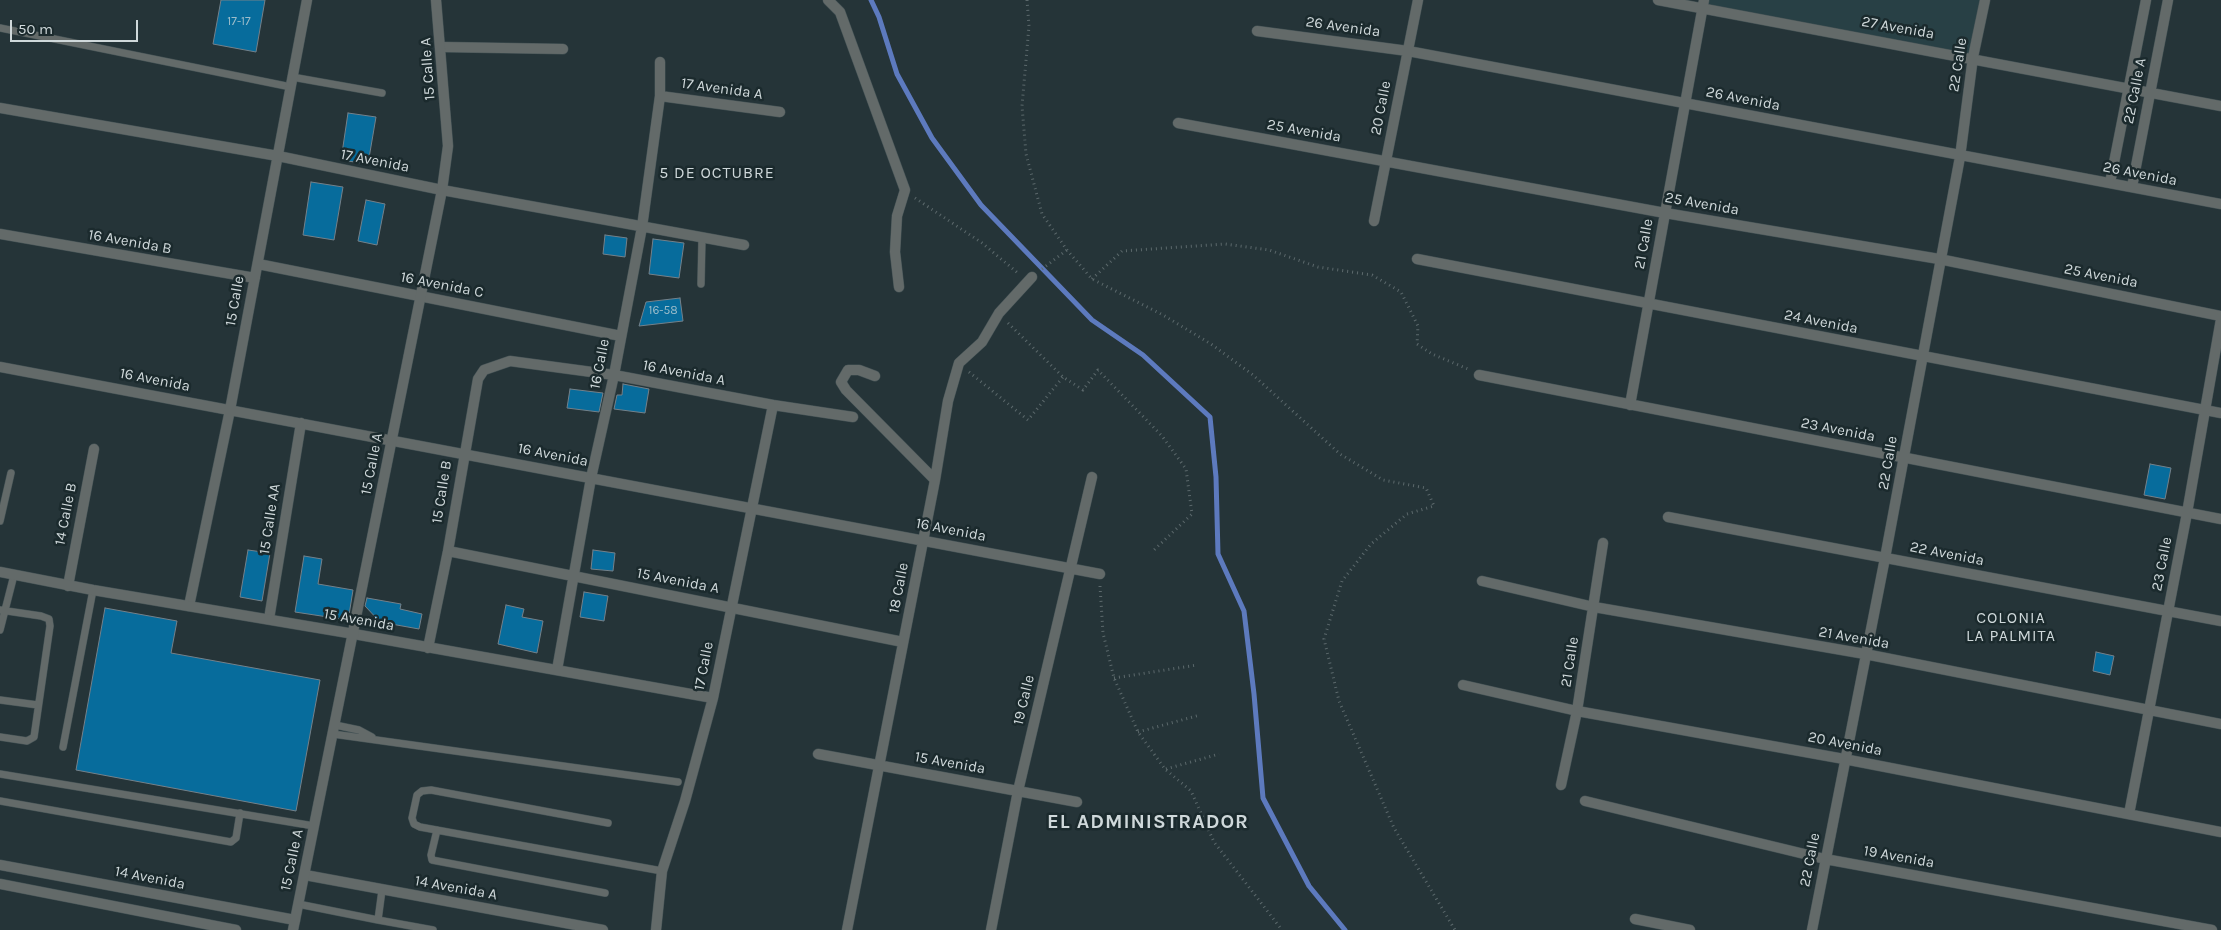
<!DOCTYPE html>
<html>
<head>
<meta charset="utf-8">
<style>
	body { margin:0 }
	#map { position:relative; width:2221px; height:930px; overflow:hidden; background:#253438; font-family:Karla,sans-serif }
	canvas { display:block }
	.scale { position:absolute; left:10px; top:20px; width:128px; height:22px; box-sizing:border-box; border:2px solid #cfd8da; border-top:0; padding-left:6px; font-size:15px; line-height:18px; white-space:nowrap; color:#cfd8da; -webkit-text-stroke:4px #1b2a2d; paint-order:stroke }
</style>
</head>
<body>
<div id="map">
<canvas width="2221" height="930"></canvas>
<div class="scale">50 m</div>
</div>
<script>
const g = document.querySelector('canvas').getContext('2d');
g.lineJoin = 'round';
function fill(path, color) { g.fillStyle = color; g.fill(path, 'evenodd'); }
const toPath = rows => new Path2D(rows.map(r => 'M' + r).join(''));
function stroke(path, color, width, dash) { g.strokeStyle = color; g.lineWidth = width; g.lineCap = dash ? 'butt' : 'round'; g.setLineDash(dash || []); g.stroke(path); }
function drawText(font, color, halo, rows, align = 'center') {
  g.font = font + ' Karla,sans-serif'; g.lineWidth = 5; g.setLineDash([]); g.textBaseline = 'middle'; g.strokeStyle = halo; g.fillStyle = color; for (const [text, x, y, turn = 0] of rows) {
    g.save(); g.translate(x, y); g.rotate((+turn || 0) * Math.PI / 180); g.textAlign = isNaN(turn) ? turn : align; if (halo) g.strokeText(text, 0, 0); g.fillText(text, 0, 0); g.restore();
  }
}
const built = toPath([
	[1704,0,1985,0,1973,57,1702,8]
]);
const stream = toPath([
	[871,0,879,17,897,74,932,138,981,205,1092,320,1143,355,1210,417,1216,477,1218,554,1244,611,1254,694,1263,798,1309,886,1345,930]
]);
const building = toPath([
	[221,0,265,0,256,52,213,44,221,0],
	[348,113,376,117,368,164,341,160,348,113],
	[311,182,343,187,334,240,303,235,311,182],
	[366,200,385,204,377,245,358,241,366,200],
	[605,235,627,238,625,257,603,254,605,235],
	[653,239,684,243,679,278,649,274,653,239],
	[680,298,683,321,639,326,646,302,680,298],
	[623,384,649,389,645,413,614,409,617,395,622,395,623,384],
	[570,389,603,393,599,412,567,408,570,389],
	[2150,464,2171,468,2165,499,2144,495,2150,464],
	[248,550,270,553,262,601,240,597,248,550],
	[593,550,615,553,613,571,591,569,593,550],
	[304,556,322,559,318,584,353,590,349,615,341,619,295,612,304,556],
	[584,592,608,596,604,621,580,617,584,592],
	[367,598,401,604,400,609,422,614,419,629,380,622,365,606,367,598],
	[506,605,524,609,522,617,543,621,537,653,498,644,506,605],
	[105,608,177,621,171,653,320,680,296,811,76,770,105,608],
	[2096,652,2114,656,2110,675,2093,671,2096,652]
]);
const path = toPath([
	[1027,0,1029,26,1022,106,1026,154,1042,214,1067,250,1092,279,1163,315,1211,344,1253,375,1340,454,1383,480,1426,488,1434,506,1407,514,1371,544,1342,581,1324,639,1339,701,1394,828,1455,930],
	[915,198,982,243,1019,274],
	[1042,269,1067,250],
	[1092,279,1122,251,1225,244,1269,250,1318,267,1372,275,1401,292,1418,326,1417,344,1432,354,1468,369],
	[1008,323,1063,377,1083,390,1098,370,1162,436,1186,469,1192,514,1154,550],
	[969,372,1028,420,1063,377],
	[1100,586,1103,633,1114,678,1138,732,1165,769,1191,791,1214,842,1282,930],
	[1114,678,1197,665],
	[1138,732,1200,715],
	[1166,769,1219,754]
]);
const service = toPath([
	[0,28,291,87],
	[292,77,382,93],
	[701,284,702,238],
	[0,521,11,473],
	[0,610,41,616,49,619,50,626,34,737,27,741,0,737],
	[0,630,14,575],
	[0,700,38,705],
	[335,725,359,730,372,737],
	[333,734,678,782],
	[63,747,93,590],
	[0,774,314,826],
	[0,801,231,842,236,838,240,813],
	[608,823,431,790,422,791,417,795,412,818,414,824,420,827,662,871],
	[437,830,431,855,432,860,605,893],
	[382,890,378,920,433,930],
	[298,904,378,920]
]);
const minor = toPath([
	[828,0,840,12,905,190,897,216,895,252,899,287],
	[1658,0,2221,106],
	[1257,31,1408,51,2221,204],
	[442,47,563,49],
	[660,96,780,112],
	[0,108,278,156,442,190,744,245],
	[1178,123,1665,213,1939,259,2221,316],
	[2110,183,2146,0],
	[2132,187,2168,0],
	[1374,221,1418,0],
	[0,234,255,278],
	[1417,259,2221,413],
	[258,264,621,336],
	[0,367,1100,574],
	[1479,375,2221,519],
	[875,376,859,370,848,370,841,382,846,390,935,480],
	[1630,405,1704,0],
	[1668,517,2221,621],
	[448,551,903,642],
	[1482,581,1594,607,1865,654,2221,724],
	[68,586,94,449],
	[189,606,230,410,307,0],
	[269,619,301,423],
	[354,634,713,698],
	[428,648,448,551,478,379,484,370,510,361,614,375,773,405,853,417],
	[557,670,591,478,614,375,642,227,660,96,660,62],
	[1463,685,1577,711,1844,759,2221,832],
	[818,754,1077,802],
	[1561,785,1577,711,1603,543],
	[1585,801,1825,859,2212,930],
	[2129,814,2187,513,2221,319],
	[0,865,295,920],
	[305,875,603,930],
	[0,884,236,930],
	[1635,919,1690,930],
	[656,930,662,871,685,801,713,698,773,405],
	[847,930,935,480,948,401,959,363,982,342,999,313,1032,277],
	[991,930,1018,791,1092,477],
	[1812,930,1885,558,1960,157,1973,57,1985,0]
]);
const tertiary = toPath([
	[0,572,93,590,354,634],
	[293,930,442,190,448,146,436,0]
]);
const numberNames = [
	["17-17",239,22],
	["16-58",663,311]
];
const streetNames = [
	["26 Avenida",1343,27,8],
	["27 Avenida",1898,28,10],
	["22 Calle",1958,65,-81],
	["15 Calle A",428,69,-94],
	["17 Avenida A",722,89,8],
	["22 Calle A",2135,91,-79],
	["26 Avenida",1743,99,11],
	["20 Calle",1381,108,-79],
	["25 Avenida",1304,131,10],
	["17 Avenida",375,161,11],
	["26 Avenida",2140,174,11],
	["25 Avenida",1702,204,10],
	["16 Avenida B",130,242,10],
	["21 Calle",1644,244,-80],
	["25 Avenida",2101,276,11],
	["16 Avenida C",442,285,11],
	["15 Calle",235,301,-80],
	["24 Avenida",1821,322,11],
	["16 Calle",600,364,-79],
	["16 Avenida A",684,373,11],
	["16 Avenida",155,380,11],
	["23 Avenida",1838,430,11],
	["16 Avenida",553,455,11],
	["22 Calle",1888,463,-80],
	["15 Calle A",372,464,-79],
	["15 Calle B",442,492,-81],
	["14 Calle B",66,514,-79],
	["15 Calle AA",270,519,-81],
	["16 Avenida",951,530,11],
	["22 Avenida",1947,554,11],
	["23 Calle",2162,564,-79],
	["15 Avenida A",678,581,11],
	["18 Calle",899,588,-79],
	["15 Avenida",359,620,10],
	["21 Avenida",1854,638,10],
	["21 Calle",1570,662,-81],
	["17 Calle",704,666,-79],
	["19 Calle",1024,700,-77],
	["20 Avenida",1845,744,11],
	["15 Avenida",950,763,10],
	["19 Avenida",1899,857,10],
	["15 Calle A",292,860,-78],
	["22 Calle",1810,860,-79],
	["14 Avenida",150,878,11],
	["14 Avenida A",456,888,10]
];
const neighbourhoodNames = [
	["5 DE OCTUBRE",717,173],
	["COLONIA",2011,618],
	["LA PALMITA",2011,636]
];
const districtNames = [
	["EL ADMINISTRADOR",1148,822]
];
fill(built, '#284045');
stroke(stream, '#5d7abe', 5);
fill(building, '#076c9c');
stroke(building, '#74818a', 1);
stroke(service, '#445255', 8);
stroke(minor, '#445255', 11);
stroke(tertiary, '#445255', 11);
stroke(path, '#5c696c', 3, [1, 4]);
stroke(service, '#636a69', 7);
stroke(minor, '#636a69', 10);
stroke(tertiary, '#636a69', 10);
drawText('12px', '#9dbdca', null, numberNames);
drawText('15px', '#cfd8da', '#1b2a2d', streetNames);
g.letterSpacing = '1px';
drawText('16px', '#cfd8da', '#1b2a2d', neighbourhoodNames);
g.letterSpacing = '0px';
g.letterSpacing = '1px';
drawText('bold 20px', '#cfd8da', '#1b2a2d', districtNames);
g.letterSpacing = '0px';
</script>
</body>
</html>
